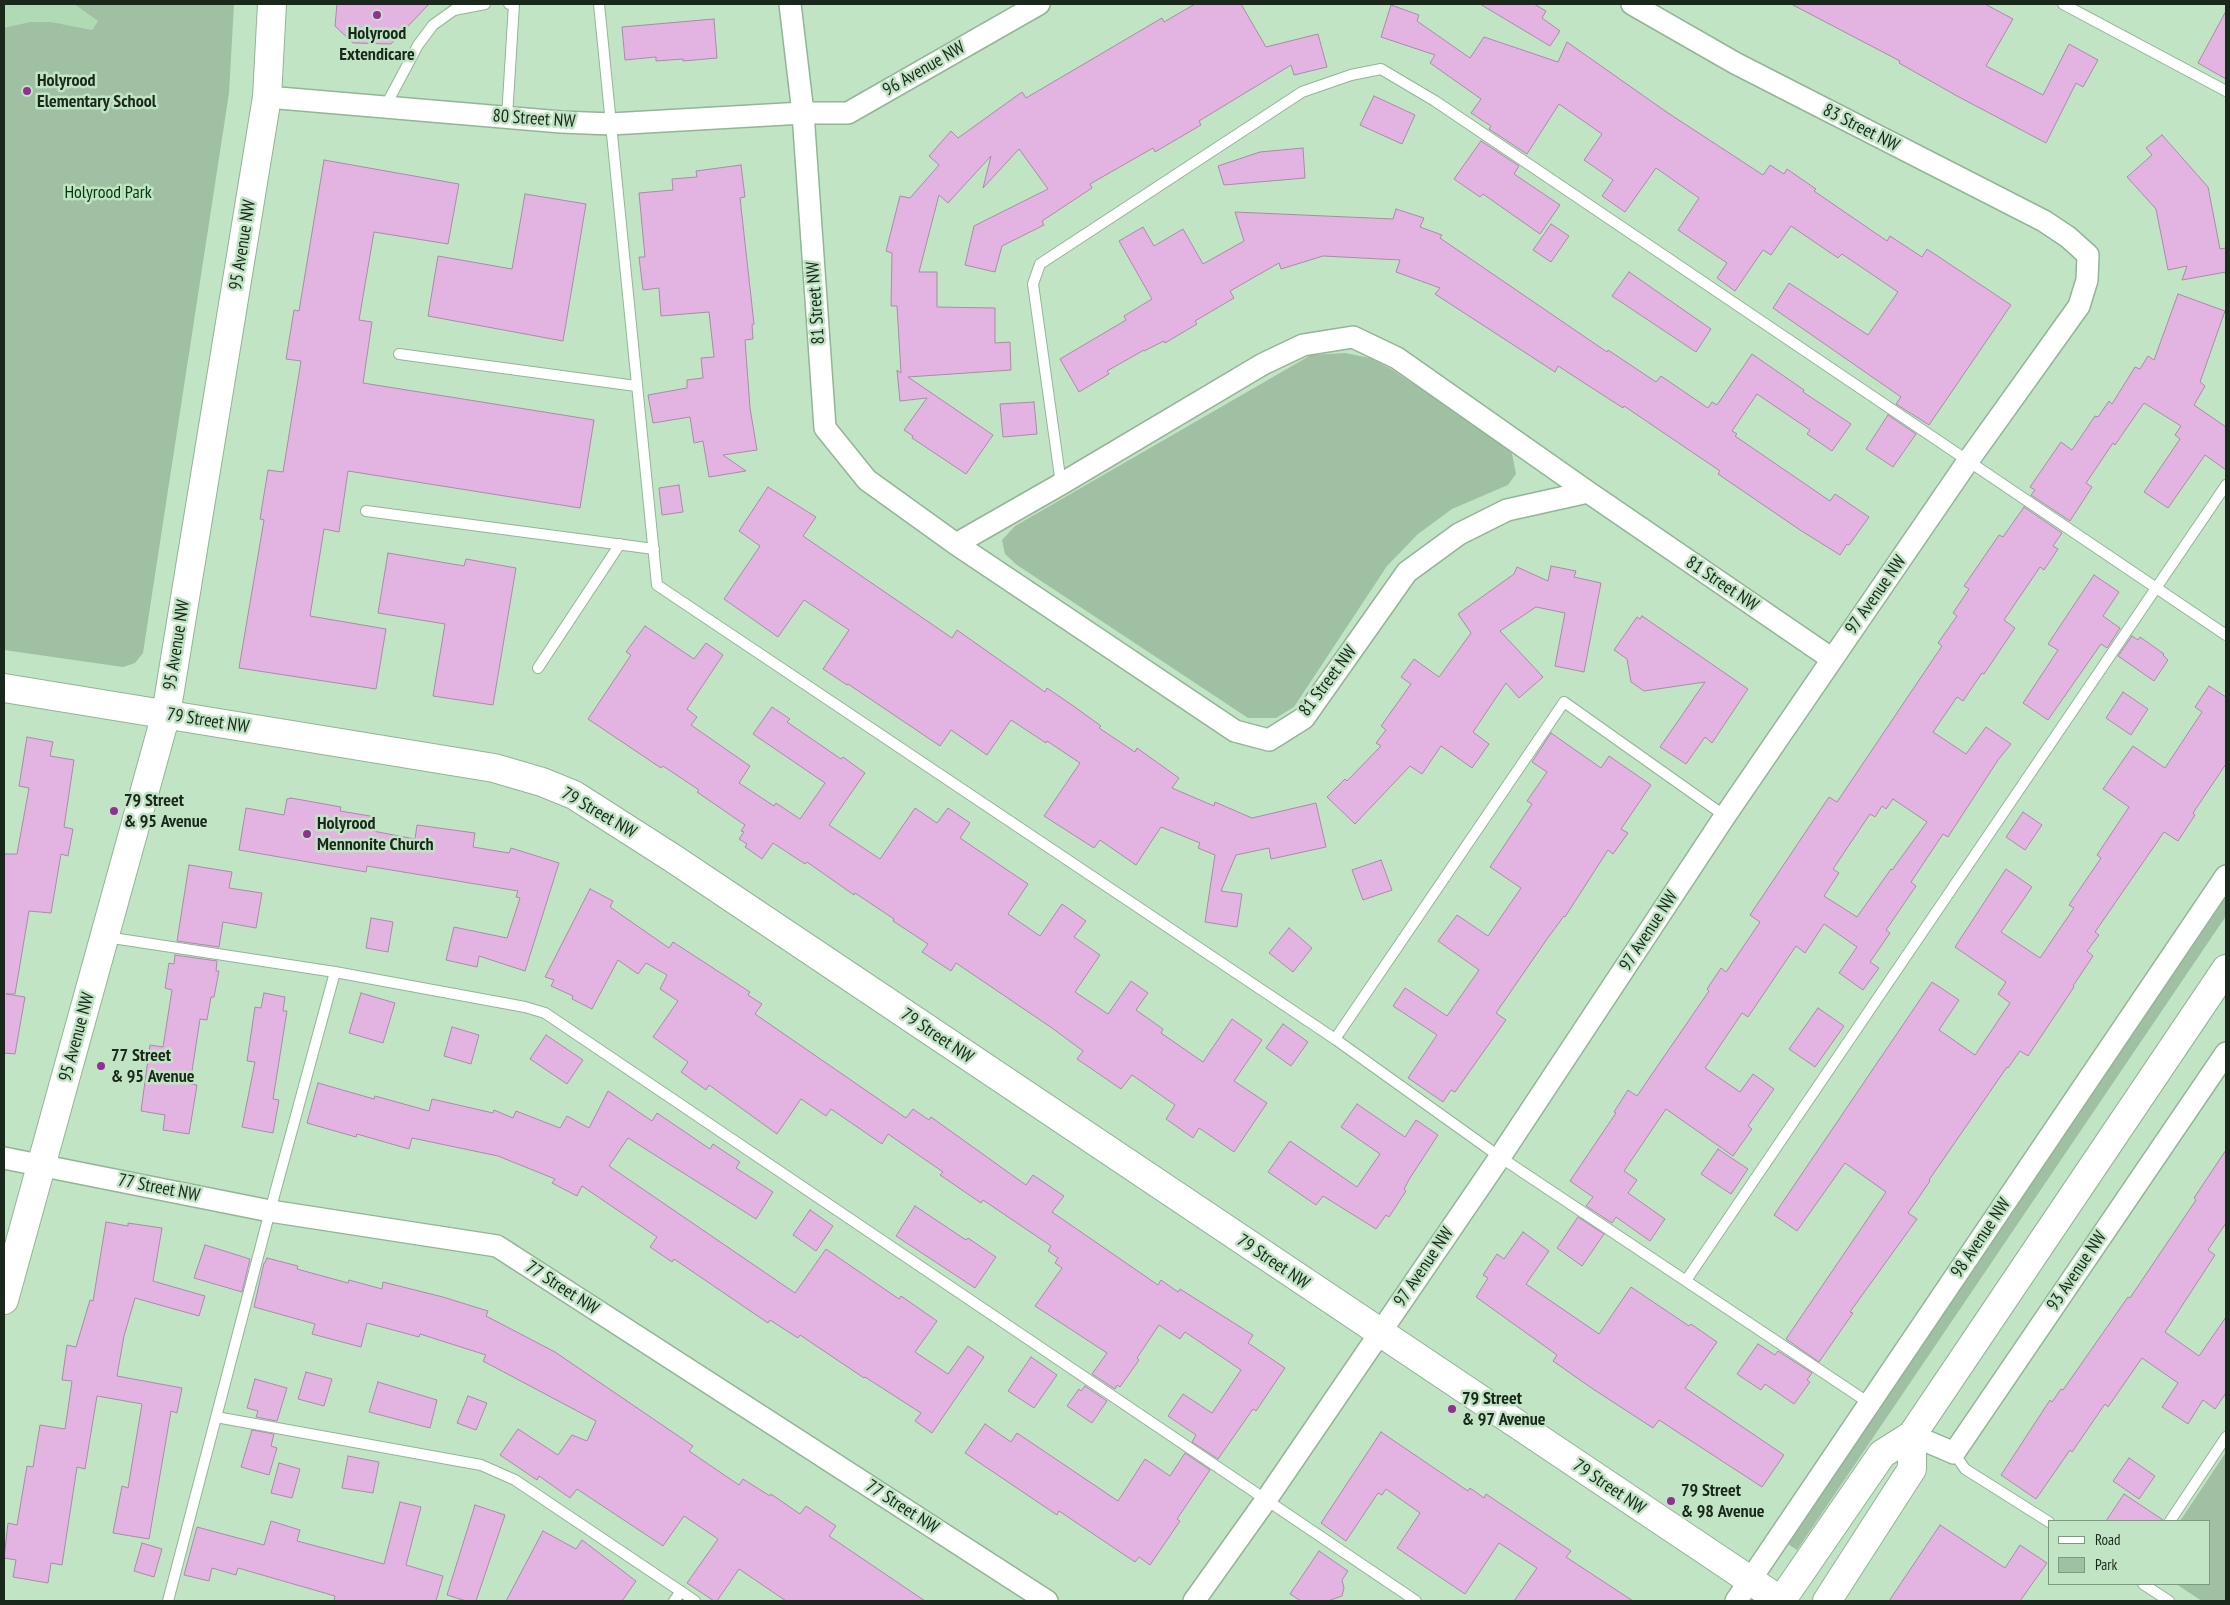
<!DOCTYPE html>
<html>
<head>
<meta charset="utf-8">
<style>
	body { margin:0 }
	#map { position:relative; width:2230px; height:1605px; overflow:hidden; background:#c1e5c4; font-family:"PT Sans Narrow",sans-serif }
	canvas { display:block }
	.frame { position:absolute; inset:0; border:5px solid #1a281c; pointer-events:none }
	.legend { position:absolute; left:2048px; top:1520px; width:162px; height:65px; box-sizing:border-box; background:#c1e5c4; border:1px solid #7e9981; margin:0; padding:6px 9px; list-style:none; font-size:15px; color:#1a281c }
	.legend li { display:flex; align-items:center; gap:10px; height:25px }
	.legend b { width:25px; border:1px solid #7e9981 }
</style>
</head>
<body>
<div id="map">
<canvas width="2230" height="1605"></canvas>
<div class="frame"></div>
<ul class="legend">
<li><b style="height:6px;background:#fff"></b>Road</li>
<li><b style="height:14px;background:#9fc0a2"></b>Park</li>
</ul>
</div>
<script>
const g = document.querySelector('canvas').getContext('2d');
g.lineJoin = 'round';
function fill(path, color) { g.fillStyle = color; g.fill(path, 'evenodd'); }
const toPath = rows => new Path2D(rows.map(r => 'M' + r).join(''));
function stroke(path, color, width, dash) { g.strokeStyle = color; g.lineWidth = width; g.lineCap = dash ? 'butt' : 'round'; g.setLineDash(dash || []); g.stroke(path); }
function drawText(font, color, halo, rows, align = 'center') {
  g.font = font + ' "PT Sans Narrow",sans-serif'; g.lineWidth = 5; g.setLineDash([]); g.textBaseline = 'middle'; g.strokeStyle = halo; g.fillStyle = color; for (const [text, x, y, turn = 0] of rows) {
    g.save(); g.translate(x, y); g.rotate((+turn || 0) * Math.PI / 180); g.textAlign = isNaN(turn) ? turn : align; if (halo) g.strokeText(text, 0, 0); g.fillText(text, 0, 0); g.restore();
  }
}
const built = toPath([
	[4,4,74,4,98,21,4,161]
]);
const green = toPath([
	[74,4,234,4,229,93,143,653,135,663,123,667,4,650,4,28,30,22,51,22,92,30,98,21],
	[1345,353,1370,358,1391,369,1511,449,1516,474,1508,485,1452,509,1418,534,1387,566,1294,707,1276,718,1248,718,1017,565,1005,554,1002,540,1015,526,1311,355],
	[2226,897,2226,916,1797,1550,1788,1544],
	[2226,1452,2226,1601,2202,1601,2176,1584,2209,1584,2209,1521,2180,1521]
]);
const building = toPath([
	[337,4,429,4,391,44,353,43,335,26,337,4],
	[1195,4,1241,4,1266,47,1318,34,1327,67,1294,75,1291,65,1199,121,1201,125,1155,152,1153,148,1090,184,1092,188,1042,221,1044,225,1002,246,995,272,965,265,974,226,1048,189,1019,149,983,188,991,156,948,203,939,195,919,272,937,272,937,307,995,308,995,343,1010,342,1011,370,908,377,993,435,966,474,912,438,913,436,904,430,927,398,900,401,897,370,901,373,897,306,891,306,892,253,886,251,900,196,910,198,939,165,929,156,951,131,958,138,1022,92,1026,98,1162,18,1164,22,1195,4],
	[1480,4,1534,4,1546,11,1542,18,1560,31,1550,46,1480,4],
	[1791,4,1985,4,2013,19,1986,66,2043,95,2069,44,2098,60,2083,87,2076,83,2046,143,1957,96,1899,63,1900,61,1791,4],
	[1391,5,1419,15,1417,21,1470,58,1484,37,1558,62,1567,42,1668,113,1763,175,1770,165,1784,174,1787,169,1816,189,1814,191,1887,241,1890,236,1922,257,1927,249,2011,305,1929,425,1896,404,1901,397,1773,308,1789,283,1868,335,1898,292,1842,254,1838,258,1791,226,1771,255,1763,250,1735,291,1717,278,1727,263,1678,230,1699,198,1656,168,1625,212,1602,196,1613,180,1584,160,1602,134,1559,104,1527,154,1489,129,1491,126,1471,113,1481,99,1430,63,1435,55,1381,37,1391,5],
	[2226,11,2226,79,2198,63,2226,11],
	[714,19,717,58,683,61,683,59,656,61,656,57,625,60,622,27,714,19],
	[1374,96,1415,115,1402,144,1360,125,1374,96],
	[2162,135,2208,187,2220,249,2226,248,2226,272,2182,280,2187,266,2168,270,2156,209,2127,177,2152,155,2146,148,2162,135],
	[1481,141,1519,166,1514,174,1560,205,1540,234,1483,194,1480,197,1454,179,1481,141],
	[1303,148,1305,178,1224,185,1218,166,1260,152,1303,148],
	[324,160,459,184,448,244,374,232,359,320,372,322,363,383,594,420,580,508,348,471,339,532,324,529,310,616,386,629,376,689,239,668,264,520,260,519,268,470,283,472,301,361,286,359,294,310,299,311,324,160],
	[741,165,745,197,740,198,754,324,752,325,753,339,745,340,750,408,757,450,723,455,746,471,709,477,703,441,694,443,690,417,653,423,648,395,687,388,687,380,703,378,701,358,714,357,709,312,661,316,659,288,643,290,639,257,645,257,639,193,673,190,672,179,697,177,696,171,741,165],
	[525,194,586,204,563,341,428,316,438,256,512,269,525,194],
	[1396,209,1424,218,1420,227,1442,235,1440,238,1607,352,1608,350,1656,382,1661,376,1708,408,1712,402,1717,405,1752,354,1804,390,1803,392,1851,424,1832,451,1807,434,1810,430,1757,394,1732,431,1737,434,1735,436,1830,501,1835,494,1869,517,1849,545,1847,544,1840,555,1800,530,1718,474,1720,471,1624,406,1623,408,1558,366,1555,372,1435,294,1440,288,1396,272,1400,260,1323,256,1281,269,1279,263,1230,291,1234,298,1195,321,1197,324,1165,343,1164,341,1144,351,1144,350,1107,371,1109,374,1079,392,1060,359,1126,320,1124,316,1152,299,1119,241,1143,227,1154,246,1183,229,1203,264,1244,241,1235,212,1393,219,1396,209],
	[1551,224,1569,236,1551,262,1533,250,1551,224],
	[1629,272,1711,329,1696,352,1612,296,1629,272],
	[2178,294,2225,311,2200,382,2205,386,2194,405,2226,427,2226,470,2205,455,2168,508,2144,492,2180,439,2175,435,2181,426,2144,403,2115,445,2113,443,2086,483,2092,487,2070,521,2031,495,2035,490,2030,487,2061,442,2072,450,2095,416,2098,417,2109,401,2112,404,2135,367,2140,369,2148,356,2154,360,2178,294],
	[1034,402,1037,434,1003,437,1000,404,1034,402],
	[1888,415,1916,434,1893,467,1866,449,1888,415],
	[679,485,683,512,662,515,659,488,679,485],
	[768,487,816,517,803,536,952,638,957,630,1045,692,1047,688,1072,705,1101,726,1099,728,1135,752,1137,748,1179,778,1172,788,1214,806,1215,802,1252,818,1316,803,1326,847,1271,859,1269,848,1236,855,1221,891,1242,894,1237,927,1205,922,1215,855,1198,848,1200,843,1161,827,1136,865,1100,840,1094,848,1044,816,1080,763,1047,741,1046,743,1011,720,987,755,951,730,940,746,848,684,847,685,823,669,849,630,804,600,778,637,724,599,760,546,739,531,768,487],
	[2024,507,2062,533,2053,546,2058,549,2044,570,2040,567,2004,620,2015,628,1984,674,1982,673,1963,701,1957,697,1933,732,1966,754,1986,727,2011,744,1998,760,1948,837,1943,834,1911,882,1916,886,1886,930,1890,933,1870,962,1879,968,1863,990,1839,973,1857,947,1824,924,1805,953,1796,946,1748,1017,1742,1013,1705,1068,1740,1092,1753,1074,1774,1089,1748,1126,1752,1129,1733,1156,1666,1109,1624,1171,1637,1180,1628,1193,1665,1219,1650,1241,1616,1217,1612,1223,1586,1206,1593,1197,1570,1181,1616,1113,1614,1112,1628,1090,1637,1096,1709,991,1707,989,1721,968,1726,972,1760,922,1750,915,1829,797,1837,802,1942,646,1938,643,1957,616,1953,613,1969,589,1964,586,1999,535,2003,537,2024,507],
	[1893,799,1927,822,1892,870,1891,869,1857,917,1824,896,1839,873,1833,869,1870,814,1875,817,1882,806,1886,809,1893,799],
	[388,553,464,566,466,559,516,568,493,705,433,696,445,624,378,613,388,553],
	[1551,566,1576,571,1574,577,1601,583,1584,672,1555,666,1565,613,1536,607,1500,631,1543,677,1519,698,1506,683,1473,732,1489,744,1472,768,1441,746,1422,774,1410,766,1355,824,1327,797,1345,779,1347,781,1381,746,1376,743,1386,730,1381,726,1411,684,1401,677,1414,659,1439,677,1471,633,1458,614,1514,574,1517,567,1548,581,1551,566],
	[2094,575,2119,592,2103,616,2120,628,2107,648,2101,644,2048,720,2023,703,2058,650,2048,644,2094,575],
	[1642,616,1748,689,1712,743,1705,737,1686,764,1660,747,1705,682,1644,691,1631,682,1627,659,1614,650,1637,617,1640,619,1642,616],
	[645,626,694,659,706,643,723,655,687,709,697,717,691,725,750,766,739,783,774,806,776,803,800,819,825,783,753,734,772,707,790,719,787,722,841,759,843,757,865,773,829,825,880,859,915,808,937,823,948,808,970,823,960,838,1028,884,1008,914,1040,936,1062,904,1086,921,1074,937,1100,955,1075,992,1108,1014,1131,981,1148,993,1136,1010,1163,1029,1161,1033,1203,1062,1232,1019,1262,1040,1234,1081,1267,1103,1234,1152,1199,1128,1193,1138,1166,1119,1175,1105,1132,1075,1121,1089,1077,1059,1083,1051,1052,1028,956,963,951,971,922,952,928,944,893,921,894,919,855,893,854,895,807,862,805,864,773,843,762,859,745,847,747,844,739,839,744,832,741,831,745,825,697,792,699,790,663,766,661,768,588,719,631,655,626,652,645,626],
	[2132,636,2138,640,2140,637,2164,654,2163,655,2168,660,2154,681,2118,656,2132,636],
	[2209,686,2226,697,2226,764,2193,813,2195,815,2178,841,2164,832,2095,932,2099,935,2087,951,2093,956,2073,986,2074,987,2028,1056,2020,1051,2008,1068,2007,1067,1929,1180,1930,1181,1908,1213,1917,1219,1850,1312,1853,1313,1819,1362,1786,1339,1886,1192,1845,1163,1797,1231,1774,1215,1932,982,1959,1000,1939,1030,1975,1055,2010,1003,1998,994,2006,982,1955,947,2006,869,2032,887,2001,932,2040,958,2074,908,2069,905,2101,858,2097,855,2129,807,2103,789,2133,746,2165,768,2202,712,2195,707,2209,686],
	[2123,692,2148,709,2131,735,2106,718,2123,692],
	[1551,733,1601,768,1609,756,1651,785,1621,829,1628,833,1613,854,1608,850,1565,917,1564,916,1547,939,1496,1013,1506,1020,1455,1092,1451,1090,1443,1102,1408,1078,1437,1035,1393,1006,1405,988,1447,1016,1479,970,1438,941,1457,915,1488,936,1521,888,1490,867,1532,804,1527,801,1547,772,1532,762,1551,733],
	[27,737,53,742,50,756,74,760,64,827,73,829,68,856,61,854,51,913,29,911,15,994,6,994,25,997,15,1054,4,1053,4,854,17,854,29,788,19,786,27,737],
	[291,798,341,807,340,811,376,817,373,831,415,839,417,825,475,833,473,847,509,853,511,848,559,863,525,971,479,956,477,967,446,960,454,927,507,938,520,898,516,897,518,891,367,866,366,872,239,850,246,808,284,815,287,799,291,798],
	[2023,812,2042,825,2025,850,2006,837,2023,812],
	[1381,860,1392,890,1363,900,1352,870,1381,860],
	[189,865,232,872,229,888,262,893,256,928,223,922,219,947,177,941,189,865],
	[590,889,613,901,610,907,669,948,673,942,750,992,748,995,762,1004,755,1014,906,1118,913,1109,929,1120,931,1117,1026,1185,1033,1175,1064,1196,1052,1212,1158,1285,1161,1280,1178,1292,1180,1289,1253,1335,1248,1343,1285,1368,1256,1411,1253,1409,1218,1459,1192,1442,1196,1435,1168,1416,1183,1394,1212,1413,1241,1370,1185,1332,1180,1339,1159,1325,1137,1358,1139,1360,1120,1387,1117,1385,1115,1389,1092,1374,1107,1353,1035,1306,1062,1268,1055,1263,1058,1258,1048,1251,1051,1246,983,1200,981,1203,940,1175,943,1172,888,1134,882,1144,831,1109,826,1116,801,1099,777,1134,709,1085,706,1090,681,1072,688,1062,653,1037,678,1001,660,989,667,975,646,963,638,974,618,960,592,1009,572,999,573,996,551,986,554,980,545,977,590,889],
	[371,918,393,922,388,952,366,948,371,918],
	[1289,928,1312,948,1293,972,1269,953,1289,928],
	[175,955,217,961,216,971,219,971,214,997,211,997,207,1020,200,1019,190,1084,197,1085,189,1134,163,1130,165,1115,141,1111,150,1045,163,1047,172,990,165,988,169,963,174,964,175,955],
	[264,993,285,997,283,1011,287,1011,273,1099,279,1100,273,1133,242,1127,255,1062,247,1061,255,1007,261,1008,264,993],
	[361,993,395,1003,383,1043,349,1033,361,993],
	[1818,1008,1844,1026,1815,1067,1789,1049,1818,1008],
	[1283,1024,1308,1042,1291,1066,1266,1048,1283,1024],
	[452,1027,479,1035,471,1064,444,1056,452,1027],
	[546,1035,583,1060,567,1084,530,1059,546,1035],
	[318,1083,374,1099,375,1096,429,1111,432,1099,493,1113,494,1110,513,1118,516,1111,560,1128,567,1116,589,1128,608,1091,652,1121,657,1113,710,1149,713,1144,740,1162,736,1168,773,1192,756,1219,628,1138,609,1166,795,1293,826,1249,899,1299,901,1296,937,1321,915,1352,948,1374,968,1346,984,1357,932,1433,915,1421,921,1413,865,1377,864,1378,800,1335,798,1338,770,1320,768,1323,674,1259,672,1262,650,1247,657,1237,582,1186,577,1196,552,1183,555,1179,498,1156,412,1138,409,1149,357,1134,356,1137,307,1123,318,1083],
	[1357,1104,1405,1137,1416,1120,1438,1135,1410,1178,1404,1189,1406,1191,1389,1217,1386,1215,1376,1229,1323,1196,1316,1205,1268,1172,1290,1141,1357,1187,1380,1154,1341,1127,1357,1104],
	[1718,1149,1748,1169,1731,1194,1701,1174,1718,1149],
	[2226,1150,2226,1223,2208,1250,2215,1255,2165,1332,2199,1356,2226,1317,2226,1393,2215,1409,2203,1400,2188,1424,2162,1407,2178,1383,2142,1358,2108,1407,2105,1404,2072,1452,2070,1450,2036,1499,2001,1475,2050,1400,2052,1402,2061,1389,2063,1390,2128,1297,2130,1298,2196,1200,2194,1198,2226,1150],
	[915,1206,966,1240,968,1238,996,1257,975,1288,896,1236,915,1206],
	[810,1210,833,1226,816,1251,793,1235,810,1210],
	[1578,1217,1604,1234,1582,1266,1557,1248,1578,1217],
	[106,1222,128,1226,128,1223,162,1228,153,1281,205,1296,199,1316,135,1298,124,1336,117,1376,182,1388,177,1413,171,1411,149,1539,113,1533,122,1486,128,1488,142,1404,97,1396,85,1469,77,1467,62,1565,51,1563,48,1583,13,1577,16,1560,4,1558,8,1523,17,1525,27,1466,33,1467,40,1425,65,1429,72,1381,62,1380,67,1345,76,1347,90,1300,93,1301,106,1222],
	[1523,1232,1549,1251,1526,1284,1599,1334,1631,1287,1689,1326,1691,1324,1717,1342,1685,1388,1784,1455,1762,1487,1659,1420,1653,1428,1593,1389,1553,1361,1557,1355,1476,1297,1488,1278,1483,1275,1497,1254,1504,1259,1523,1232],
	[205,1245,250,1259,242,1292,194,1278,205,1245],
	[267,1258,298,1266,297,1269,348,1283,349,1280,382,1289,383,1282,443,1297,488,1311,486,1316,555,1352,693,1446,689,1451,739,1485,743,1479,770,1496,771,1494,800,1514,806,1506,836,1526,829,1536,925,1601,786,1601,739,1569,717,1601,714,1601,687,1583,718,1539,684,1516,663,1546,577,1489,570,1498,539,1476,537,1480,500,1455,518,1429,558,1455,572,1435,587,1441,596,1421,483,1361,486,1355,420,1334,419,1337,367,1323,361,1347,312,1334,315,1324,254,1307,264,1263,265,1263,267,1258],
	[1758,1344,1775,1355,1778,1351,1812,1373,1807,1380,1810,1382,1794,1404,1765,1384,1761,1390,1737,1374,1758,1344],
	[1031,1357,1057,1375,1034,1408,1008,1391,1031,1357],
	[306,1372,332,1379,324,1406,298,1399,306,1372],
	[255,1379,287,1388,277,1421,256,1417,258,1411,247,1408,255,1379],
	[378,1382,437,1400,430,1428,369,1412,378,1382],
	[1085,1386,1107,1401,1092,1423,1067,1406,1079,1389,1081,1391,1085,1386],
	[468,1396,487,1403,476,1430,457,1423,468,1396],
	[985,1424,1011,1442,1017,1433,1118,1501,1145,1459,1170,1476,1185,1453,1210,1470,1177,1519,1180,1521,1150,1565,1139,1557,1135,1562,1059,1511,1057,1515,965,1453,985,1424],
	[252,1430,274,1434,271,1446,277,1448,269,1475,241,1467,252,1430],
	[1381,1432,1468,1491,1470,1488,1484,1498,1486,1494,1571,1551,1566,1557,1633,1601,1514,1601,1537,1568,1499,1543,1465,1594,1397,1548,1420,1513,1386,1489,1382,1495,1378,1493,1346,1541,1321,1523,1381,1432],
	[348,1456,379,1462,373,1493,342,1488,348,1456],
	[2129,1458,2155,1476,2139,1499,2113,1481,2129,1458],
	[279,1463,300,1469,292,1498,271,1493,279,1463],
	[2124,1494,2163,1520,2163,1521,2106,1521,2124,1494],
	[400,1502,421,1507,406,1565,443,1576,436,1601,334,1601,335,1596,238,1568,236,1575,212,1568,209,1581,184,1575,197,1527,264,1545,271,1521,300,1530,297,1541,384,1564,400,1502],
	[475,1505,505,1515,476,1601,466,1601,447,1595,475,1505],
	[1940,1525,2005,1568,2020,1545,2047,1563,2020,1601,1889,1601,1940,1525],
	[543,1531,576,1549,582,1540,636,1581,622,1601,506,1601,543,1531],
	[142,1543,162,1549,154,1577,134,1571,142,1543],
	[1319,1551,1348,1571,1342,1580,1344,1588,1342,1596,1328,1601,1301,1601,1290,1594,1319,1551]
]);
const lane = toPath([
	[599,4,657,585,1335,1039,1500,1157,1869,1403],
	[2063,4,2226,91],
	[385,107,418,45,433,25,454,10,485,4],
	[507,117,514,4,509,4],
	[399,354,636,386],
	[1061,484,1033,284,1040,264,1302,92,1351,75,1381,69,1435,101,2226,635],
	[366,511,654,549],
	[538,668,620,544],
	[106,937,335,972,525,1007,545,1013,1416,1601],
	[1335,1039,1564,702,1725,816],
	[1687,1279,2226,485],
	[216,1417,481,1465,515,1480,695,1601],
	[1954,1453,1965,1469,2049,1522],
	[2170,1521,2226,1437],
	[2143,1584,2169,1601],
	[168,1601,270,1211,335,972],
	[674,1601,681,1591]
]);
const street = toPath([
	[790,4,803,113,825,428,867,480,956,544,1061,484,1263,364,1303,345,1353,337,1397,358,1588,492,1832,659],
	[267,97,561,122,611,124,803,113,848,113,1039,4],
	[956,544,1235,731,1269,740,1304,718,1407,572,1459,534,1507,510,1588,492],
	[4,1158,270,1211,497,1246,1047,1601],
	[1912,1435,1954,1453,2226,1053],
	[1194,1601,1266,1500,1500,1157,1725,816,1968,461,2079,306,2087,280,2088,255,2068,237,2044,221,1735,63,1632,4],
	[1736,1601,2226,876]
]);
const secondary = toPath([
	[4,688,494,768,542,782,574,795,674,859,1781,1601],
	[4,1300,166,714,267,97,272,4],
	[1781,1601,1882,1454,1912,1435,2226,969],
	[1827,1601,1912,1469,1912,1435]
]);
const markers = [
	[377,15,5,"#922e94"],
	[27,91,5,"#922e94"],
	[114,811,5,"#922e94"],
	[307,834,5,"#922e94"],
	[101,1066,5,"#922e94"],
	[1452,1409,5,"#922e94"],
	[1671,1501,5,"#922e94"]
];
const poiNames = [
	["Holyrood",377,34,"center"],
	["Extendicare",377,55,"center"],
	["Holyrood",37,81],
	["Elementary School",37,102],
	["79 Street",124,801],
	["& 95 Avenue",124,822],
	["Holyrood",317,824],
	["Mennonite Church",317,845],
	["77 Street",111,1056],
	["& 95 Avenue",111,1077],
	["79 Street",1462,1399],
	["& 97 Avenue",1462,1420],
	["79 Street",1681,1491],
	["& 98 Avenue",1681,1512]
];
const streetNames = [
	["96 Avenue NW",924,69,-30],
	["80 Street NW",534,119,4],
	["83 Street NW",1861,128,27],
	["95 Avenue NW",243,245,-81],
	["81 Street NW",816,303,-94],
	["81 Street NW",1722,584,34],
	["97 Avenue NW",1876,595,-55],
	["95 Avenue NW",177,645,-81],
	["81 Street NW",1328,681,-53],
	["79 Street NW",208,721,9],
	["79 Street NW",599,813,30],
	["97 Avenue NW",1649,931,-57],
	["79 Street NW",937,1036,34],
	["95 Avenue NW",77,1037,-75],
	["77 Street NW",159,1188,11],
	["98 Avenue NW",1981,1238,-56],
	["79 Street NW",1273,1262,34],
	["97 Avenue NW",1424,1267,-56],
	["93 Avenue NW",2077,1271,-56],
	["77 Street NW",562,1288,33],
	["79 Street NW",1609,1487,34],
	["77 Street NW",902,1507,33]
];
const parkNames = [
	["Holyrood Park",108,193]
];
fill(built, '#b0dab3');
fill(green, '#9fc0a2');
fill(building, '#e3b4e2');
stroke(building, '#aa8aa9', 1);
stroke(lane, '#92b595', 12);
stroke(street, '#92b595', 24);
stroke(secondary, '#92b595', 30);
stroke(lane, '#fff', 10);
stroke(street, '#fff', 21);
stroke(secondary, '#fff', 28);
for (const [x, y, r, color] of markers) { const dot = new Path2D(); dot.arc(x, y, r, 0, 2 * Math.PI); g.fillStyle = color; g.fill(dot); stroke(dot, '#c1e5c4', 2); }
drawText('bold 18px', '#1a281c', '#c1e5c4', poiNames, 'left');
drawText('18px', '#1a281c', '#c1e5c4', streetNames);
drawText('18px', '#00390f', '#c1e5c4', parkNames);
</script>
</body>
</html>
